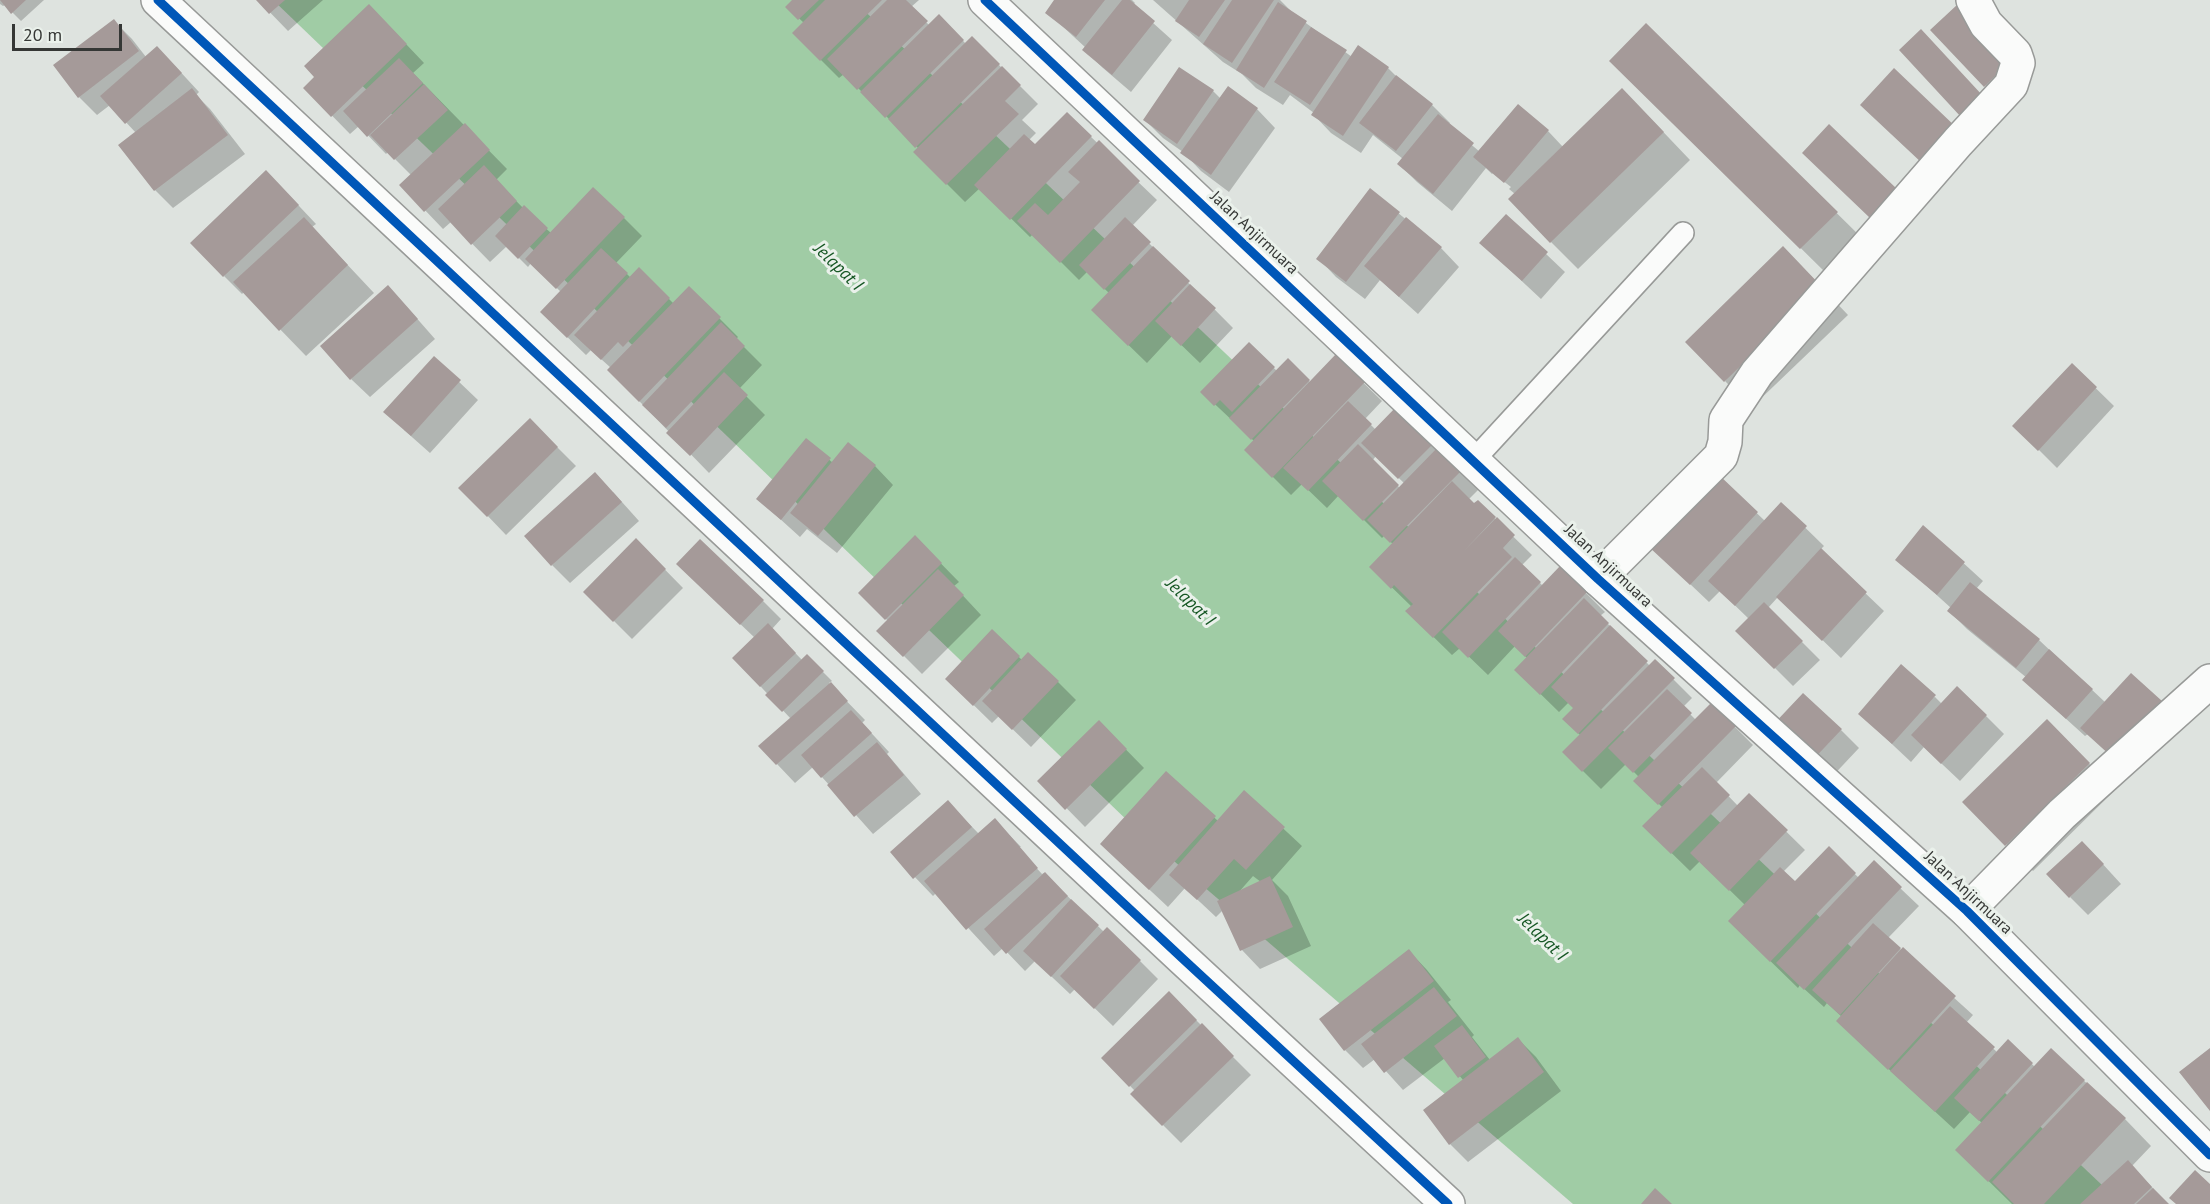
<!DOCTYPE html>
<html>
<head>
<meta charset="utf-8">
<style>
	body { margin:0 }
	#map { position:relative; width:2210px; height:1204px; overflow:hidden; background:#dee3df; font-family:"PT Sans",sans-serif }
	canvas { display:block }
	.scale { position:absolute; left:12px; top:24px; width:110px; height:27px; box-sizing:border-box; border:3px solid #353735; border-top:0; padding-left:8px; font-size:18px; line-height:21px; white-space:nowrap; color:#353735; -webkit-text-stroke:4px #eaf1eb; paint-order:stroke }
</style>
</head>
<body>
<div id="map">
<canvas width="2210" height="1204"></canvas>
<div class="scale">20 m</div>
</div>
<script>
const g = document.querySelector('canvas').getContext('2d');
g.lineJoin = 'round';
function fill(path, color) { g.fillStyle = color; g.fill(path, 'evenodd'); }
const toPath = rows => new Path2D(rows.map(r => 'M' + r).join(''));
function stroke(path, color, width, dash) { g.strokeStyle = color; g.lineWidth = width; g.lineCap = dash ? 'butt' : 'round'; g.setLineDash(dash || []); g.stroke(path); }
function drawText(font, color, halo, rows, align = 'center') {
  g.font = font + ' "PT Sans",sans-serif'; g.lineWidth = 6; g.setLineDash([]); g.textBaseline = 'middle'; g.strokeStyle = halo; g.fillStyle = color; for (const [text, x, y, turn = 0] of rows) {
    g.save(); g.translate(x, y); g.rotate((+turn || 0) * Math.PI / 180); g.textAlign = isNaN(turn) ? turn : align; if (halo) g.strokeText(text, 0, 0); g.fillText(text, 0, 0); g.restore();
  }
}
const water = toPath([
	[273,0,853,0,2122,1204,1573,1204,1132,825]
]);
const shadow = toPath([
	[0,0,44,0,21,21,5,5,3,6,0,4],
	[258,0,323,0,288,31],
	[794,0,919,0,911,7,929,25,939,16,966,44,972,38,1038,104,1022,120,1036,133,1029,140,1035,146,1067,114,1157,200,1132,226,1233,328,1200,363,1172,336,1147,363,1111,328,1109,293,1087,272,1079,280,1033,234,1030,237,980,188,965,202,915,152,919,149,844,74,839,78,794,33,804,23,787,7],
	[1056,0,1132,0,1135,3,1133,5,1172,40,1131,92,1103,68,1084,50,1086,48,1047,12],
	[1153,0,1280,0,1295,15,1352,57,1388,68,1403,83,1432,105,1450,123,1448,125,1480,152,1548,131,1563,147,1649,117,1690,160,1578,269,1551,242,1515,194,1509,189,1511,187,1493,173,1492,174,1486,168,1452,211,1417,182,1399,164,1403,159,1373,135,1361,153,1331,133,1313,114,1314,113,1290,95,1283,105,1256,88,1242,74,1223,62],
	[1958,6,2028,80,2003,104,1985,85],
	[114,21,132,39,146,57,175,66,199,92,196,95,210,109,245,154,173,208,155,190,136,133,110,105,97,115,79,97],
	[387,24,424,63,413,73,507,169,496,180,523,208,551,233,624,218,642,236,616,263,631,278,639,269,674,304,689,288,738,337,736,339,762,365,739,389,765,415,709,473,609,370,611,368,591,350,586,355,560,330,561,292,531,263,528,267,507,246,490,262,451,222,443,229,401,185,411,175,388,152,386,154,359,126,350,134,305,88],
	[1646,25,1863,239,1828,275,1611,61],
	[1213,91,1221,99,1257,109,1275,128,1229,192,1201,171,1183,152,1163,138,1145,120],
	[284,190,316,224,312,227,374,293,306,356,244,292,242,294,224,276],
	[1370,190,1441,248,1459,267,1418,314,1380,280,1365,299,1336,277,1318,258],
	[1506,216,1565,272,1541,299,1481,243],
	[1810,275,1848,315,1751,408,1725,381],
	[406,306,435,339,370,397,351,379],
	[1249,344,1277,371,1288,360,1311,383,1336,356,1382,401,1365,419,1376,430,1397,408,1479,489,1469,499,1474,505,1478,502,1532,555,1522,565,1543,586,1561,568,1605,612,1600,616,1650,666,1655,661,1692,698,1683,707,1696,720,1712,704,1753,745,1716,783,1738,806,1749,795,1805,850,1783,872,1795,883,1829,849,1859,878,1900,888,1919,906,1888,938,1973,1015,1966,1023,1998,1053,2008,1041,2035,1067,2051,1050,2125,1119,2151,1146,2132,1166,2168,1204,2012,1204,1957,1150,1982,1123,1970,1112,1954,1129,1856,1039,1842,1017,1827,1003,1824,1007,1800,985,1798,988,1757,948,1745,905,1700,861,1690,871,1644,826,1663,808,1636,781,1639,777,1626,764,1601,789,1564,752,1581,736,1564,719,1575,708,1569,702,1559,712,1516,670,1527,658,1515,646,1488,675,1460,648,1452,655,1407,611,1412,607,1371,567,1393,544,1384,536,1382,538,1339,495,1327,508,1302,484,1291,495,1246,450,1254,441,1202,392],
	[1376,456,1405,484,1400,488,1372,461],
	[434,358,478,400,430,453,404,430],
	[2072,365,2114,406,2057,468,2033,444],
	[530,420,576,466,506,535,461,488],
	[806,440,833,463,875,466,893,485,837,553,807,529,800,537,758,499],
	[1718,476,1765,521,1781,504,1824,546,1820,550,1884,611,1841,658,1778,597,1768,608,1820,660,1793,686,1738,631,1749,619,1720,591,1709,602,1670,565],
	[613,492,639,521,570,583,552,565],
	[1924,527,1983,581,1976,589,2039,640,2106,703,2132,675,2179,721,2088,734,2085,736,2043,698,2027,678,1967,629,1949,611,1951,608,1897,559],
	[915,537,959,582,954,586,981,615,922,674,879,631,888,621,860,593],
	[636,540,683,588,632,639,585,592],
	[696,582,763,601,781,619,772,629,803,661,807,656,832,681,829,683,865,720,862,723,889,752,887,754,921,794,873,834,813,767,795,783,760,746,791,719,734,658,755,638],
	[992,631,1022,660,1058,682,1076,700,1031,747,999,716,992,723,947,679],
	[1935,697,1942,704,1986,716,2004,734,1960,781,1924,747,1911,762,1860,714],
	[2047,721,2115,790,2033,871,1964,802],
	[1099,722,1144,768,1085,827,1040,781],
	[1841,730,1859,748,1827,782,1790,747],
	[1166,773,1218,821,1244,792,1302,846,1272,880,1288,896,1311,946,1260,969,1242,950,1223,910,1216,917,1185,888,1168,907,1120,862],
	[1253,876,1261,882,1238,893],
	[948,802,979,834,995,820,1021,847,1017,847,1042,874,1044,873,1104,932,1140,961,1158,979,1113,1026,1075,989,1070,994,1035,961,1025,971,1003,948,994,956,936,893,933,896,892,853],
	[2100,861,2121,884,2088,915,2070,897],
	[1409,951,1427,970,1451,1000,1448,1002,1474,1035,1472,1037,1490,1060,1518,1039,1536,1057,1561,1091,1468,1162,1450,1144,1463,1080,1445,1058,1403,1090,1375,1059,1363,1068,1345,1050],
	[1169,993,1251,1075,1181,1143,1132,1094,1135,1091,1103,1058]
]);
const building = toPath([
	[0,0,26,0,11,14],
	[256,0,285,0,269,14],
	[792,0,819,0,798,20,785,7],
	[825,0,882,0,820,61,792,33],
	[887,0,906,0,928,21,857,90,827,59],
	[1054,0,1105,0,1076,37,1045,13],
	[1122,0,1130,0,1155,21,1112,75,1082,50],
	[1189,0,1225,0,1199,37,1175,21],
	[1232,0,1274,0,1232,63,1203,44],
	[1278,2,1307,21,1264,88,1236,70],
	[369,4,407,44,331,117,303,88,314,77,304,66],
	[1958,4,2011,60,1984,87,1930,30],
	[939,14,964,40,885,118,860,92],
	[114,19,139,51,78,98,53,65],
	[1646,23,1838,212,1800,249,1609,61],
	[1311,27,1347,50,1310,105,1274,82],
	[1921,29,1983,96,1961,117,1899,50],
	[972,36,1000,64,915,148,888,119],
	[1358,45,1389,67,1343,136,1311,115],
	[157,46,182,73,125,124,100,96],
	[399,58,423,83,367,137,343,111],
	[1002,66,1021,85,1005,101,1019,114,946,185,913,152],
	[1179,67,1214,90,1177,144,1143,120],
	[1894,68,1957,128,1923,164,1860,105],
	[1396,75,1433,104,1396,151,1359,123],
	[424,84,448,110,394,160,370,135],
	[1228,86,1258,108,1211,175,1180,153],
	[192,88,228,135,154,191,118,145],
	[1622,88,1664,132,1550,243,1508,199],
	[1518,104,1549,130,1504,183,1473,157],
	[1067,112,1092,136,1010,220,974,185,1024,134,1035,144],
	[1438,114,1474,143,1433,194,1397,164],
	[465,123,490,150,424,212,399,185],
	[1829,124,1897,189,1870,218,1802,153],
	[1099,140,1140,181,1060,263,1017,221,1035,203,1048,215,1080,182,1068,172],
	[484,165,517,201,471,245,438,209],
	[266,170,299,205,223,277,190,243],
	[593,187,625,217,556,289,525,259],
	[1370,188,1400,212,1346,282,1316,259],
	[524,205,548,228,518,259,495,236],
	[1506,214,1548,252,1522,281,1479,243],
	[304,217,348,265,279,331,233,282],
	[1125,217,1151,242,1104,290,1079,265],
	[1406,217,1442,247,1399,297,1364,266],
	[1153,246,1190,281,1128,346,1091,310],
	[1783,246,1822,287,1724,382,1685,342],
	[601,248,628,273,567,338,540,312],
	[639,267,670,298,623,347,618,342,601,360,574,335],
	[1190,284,1216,308,1181,346,1155,321],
	[388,285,418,319,350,380,320,346],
	[689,286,721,317,639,402,607,370],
	[721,322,745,346,666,428,642,405],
	[1249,342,1275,367,1232,412,1220,400,1214,406,1200,392],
	[1336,354,1365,382,1272,478,1244,450],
	[434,356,461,380,411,436,383,412],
	[1288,358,1310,380,1251,440,1229,418],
	[2072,363,2097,387,2038,451,2012,426],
	[724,372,748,395,690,456,666,433],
	[1348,401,1372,424,1308,491,1283,468],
	[1397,406,1434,443,1398,479,1361,443],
	[530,418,558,447,487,517,458,488],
	[806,438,831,458,781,520,756,499],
	[848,442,876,465,818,536,790,513],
	[1358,444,1399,485,1363,521,1322,481],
	[1438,447,1462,470,1390,543,1367,520],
	[595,472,622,502,551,566,524,536],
	[1718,474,1758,512,1690,585,1649,547],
	[1452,481,1474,503,1478,500,1496,517,1464,551,1497,517,1515,535,1503,548,1512,557,1433,638,1405,611,1413,604,1394,585,1391,589,1369,567],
	[1781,502,1807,526,1735,606,1708,581],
	[1923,525,1965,562,1937,595,1895,560],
	[915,535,942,563,885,620,858,593],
	[636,538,666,569,613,622,583,592],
	[700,539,764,600,740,625,676,564],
	[1821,548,1867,592,1822,641,1776,597],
	[1515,557,1541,582,1468,658,1442,632],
	[1560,566,1587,592,1525,657,1498,631],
	[938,569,964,595,903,657,876,631],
	[1970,582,2040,639,2016,668,1947,611],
	[1584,598,1609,623,1540,695,1514,670],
	[1764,602,1803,641,1774,669,1735,631],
	[768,623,796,653,760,687,732,658],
	[1610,625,1648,661,1578,734,1562,719,1573,708,1551,687],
	[992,629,1020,656,973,706,945,679],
	[2049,649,2093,689,2066,719,2022,680],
	[1028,652,1059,681,1012,730,982,701],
	[807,654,824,671,782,712,765,695],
	[1655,659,1675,678,1582,772,1562,752],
	[1901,664,1936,695,1892,744,1858,714],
	[2131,673,2162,701,2112,757,2080,728],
	[831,682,848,701,776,765,758,746],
	[1957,686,1987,715,1941,764,1911,735],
	[1667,689,1692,713,1633,773,1608,748],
	[1803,693,1842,729,1808,765,1769,729],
	[1712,702,1736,726,1658,805,1633,781],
	[851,710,872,733,821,778,801,755],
	[2047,719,2090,763,2005,846,1962,802],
	[1099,720,1127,749,1065,810,1037,781],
	[877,742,904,775,854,817,827,785],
	[1702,767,1730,795,1671,854,1642,826],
	[1166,771,1216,816,1149,890,1100,844],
	[1244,790,1285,827,1246,870,1234,859,1197,900,1169,875],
	[1749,793,1788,830,1729,891,1690,853],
	[948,800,972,827,913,879,890,852],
	[995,818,1038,868,966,930,924,881],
	[2082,841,2104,864,2069,898,2046,874],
	[1829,846,1856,873,1770,962,1728,921,1780,867,1795,881],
	[1874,860,1902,887,1804,990,1776,963],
	[1045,872,1068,896,1006,954,984,929],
	[1270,876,1293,927,1240,951,1217,901],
	[1071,899,1099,925,1051,977,1023,951],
	[1873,923,1901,948,1840,1015,1812,990],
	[1107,927,1141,960,1094,1009,1060,976],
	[1903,947,1956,996,1888,1070,1836,1021],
	[1409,949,1434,981,1344,1051,1319,1019],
	[1434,987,1457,1016,1384,1073,1361,1044],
	[1169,991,1197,1020,1129,1087,1101,1058],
	[1950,1006,1995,1047,1935,1112,1890,1071],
	[1202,1023,1234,1056,1162,1126,1130,1094],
	[1462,1025,1486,1057,1458,1078,1434,1046],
	[1518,1037,1544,1072,1449,1145,1423,1110],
	[2008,1039,2033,1063,1979,1121,1954,1098],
	[2051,1048,2085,1080,1988,1182,1955,1150],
	[2210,1048,2210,1111,2179,1072],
	[2087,1082,2126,1118,2044,1204,2014,1204,1992,1182],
	[2128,1160,2152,1187,2134,1204,2080,1204],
	[2195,1170,2210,1184,2210,1204,2176,1204,2169,1198],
	[1655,1188,1672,1204,1641,1204],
	[2153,1188,2169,1204,2136,1204]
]);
const service = toPath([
	[1473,461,1683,233]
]);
const minor = toPath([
	[158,0,1182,958,1448,1204],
	[1598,579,1721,456,1725,442,1726,420,1757,373,1958,142,2011,85,2018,63,2015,54,1986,24,1973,0],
	[1967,911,2062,814,2210,681]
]);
const tertiary = toPath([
	[985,0,1598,579,1967,911,2210,1155]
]);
const cycleway = toPath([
	[158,0,1182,958,1448,1204],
	[985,0,1598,579,1967,911,2210,1155]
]);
const streetNames = [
	["Jalan Anjirmuara",1254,233,43],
	["Jalan Anjirmuara",1608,566,43],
	["Jalan Anjirmuara",1968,893,43]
];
const waterNames = [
	["Jelapat I",838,267,44],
	["Jelapat I",1190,602,44],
	["Jelapat I",1542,937,44]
];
fill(water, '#a0cca5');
fill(shadow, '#0003');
fill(building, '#a59a99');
stroke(service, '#989a98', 24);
stroke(minor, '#989a98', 36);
stroke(tertiary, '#989a98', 36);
stroke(service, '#fafbfa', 21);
stroke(minor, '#fafbfa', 33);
stroke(tertiary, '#fafbfa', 33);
stroke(cycleway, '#0057b8', 9);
drawText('16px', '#353735', '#eaf1eb', streetNames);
drawText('italic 18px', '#175825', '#eaf1eb', waterNames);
</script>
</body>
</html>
